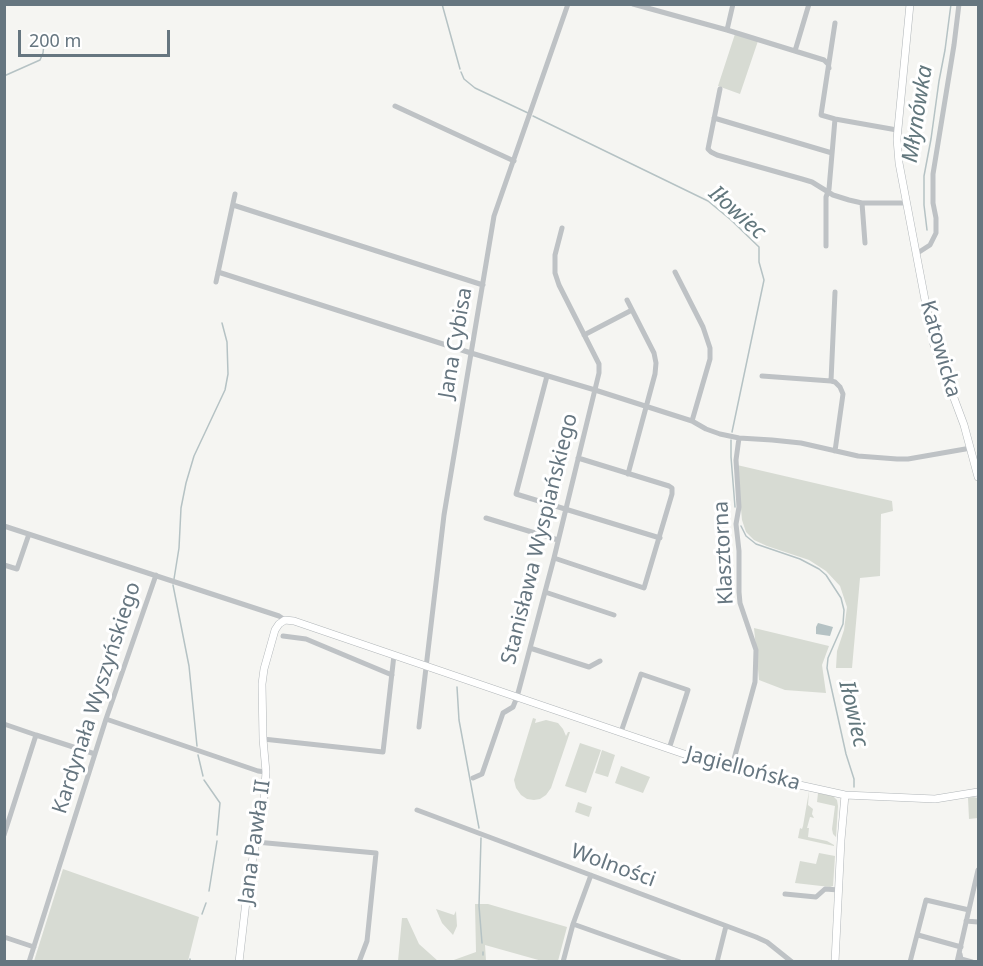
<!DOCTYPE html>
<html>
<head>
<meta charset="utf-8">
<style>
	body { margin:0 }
	#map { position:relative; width:983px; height:966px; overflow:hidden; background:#f5f5f2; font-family:"Noto Sans",sans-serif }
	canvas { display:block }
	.frame { position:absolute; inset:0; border:6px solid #667680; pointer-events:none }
	.scale { position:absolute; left:18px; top:30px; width:152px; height:27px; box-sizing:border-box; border:3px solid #667680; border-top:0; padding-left:8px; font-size:18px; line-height:21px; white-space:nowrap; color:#667680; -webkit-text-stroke:4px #fff; paint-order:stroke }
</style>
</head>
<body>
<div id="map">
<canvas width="983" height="966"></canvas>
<div class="frame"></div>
<div class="scale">200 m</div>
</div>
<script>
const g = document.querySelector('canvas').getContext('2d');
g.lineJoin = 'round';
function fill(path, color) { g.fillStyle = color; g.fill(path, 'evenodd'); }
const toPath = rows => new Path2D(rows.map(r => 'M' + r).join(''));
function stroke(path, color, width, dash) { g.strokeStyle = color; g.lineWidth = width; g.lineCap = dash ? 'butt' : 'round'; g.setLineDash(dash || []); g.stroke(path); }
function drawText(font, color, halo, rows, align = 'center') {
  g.font = font + ' "Noto Sans",sans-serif'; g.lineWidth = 6; g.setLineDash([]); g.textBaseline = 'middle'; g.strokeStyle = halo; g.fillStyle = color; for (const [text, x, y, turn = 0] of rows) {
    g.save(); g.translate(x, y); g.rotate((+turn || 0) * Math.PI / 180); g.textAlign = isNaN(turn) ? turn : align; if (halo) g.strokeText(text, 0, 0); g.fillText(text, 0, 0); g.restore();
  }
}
const green = toPath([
	[735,34,758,41,740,94,718,86],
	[737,465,892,501,893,511,881,514,880,576,860,578,852,668,836,668,837,651,844,630,847,607,840,586,826,571,809,560,767,546,754,540,746,532,742,520],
	[754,628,829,646,822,665,826,693,785,690,759,680],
	[533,718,536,719,535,723,546,720,558,723,563,729,566,736,568,732,570,732,551,788,546,795,540,799,534,800,527,799,521,795,516,788,514,780],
	[580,743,601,750,586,793,565,786],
	[602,750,615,755,608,777,595,773],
	[621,766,650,777,643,793,615,783],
	[809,791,808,805,813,809,812,814,814,818,810,817,807,828,809,828,808,837,827,841,834,845,834,846,798,838,800,828,802,829,803,826],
	[818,793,833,796,837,800,838,806,836,837,833,834,832,829,835,806,817,802],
	[973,797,978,798,978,818,969,819,968,798],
	[578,802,592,807,589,817,575,812],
	[819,853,835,856,833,886,830,887,795,883,800,861,816,864],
	[63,869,199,917,188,961,34,961],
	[475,904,488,904,567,927,558,961,542,961,485,945,486,961,451,961,476,952],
	[436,909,454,915,456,911,457,926,453,935,442,923],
	[402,918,407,918,419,944,438,961,398,961]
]);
const water = toPath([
	[818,623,833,627,830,636,816,634,816,627]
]);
const stream = toPath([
	[442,4,460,69],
	[461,72,464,79,475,88,528,113],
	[4,76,40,60,43,53,44,44],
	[533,116,708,201,731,220,759,247,759,262,764,280,732,432],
	[927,230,924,205,924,176,931,139,939,81,945,50,951,4],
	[731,440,731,457,735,507],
	[741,526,746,536,756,544,800,559,819,569,826,575,841,598,844,610,843,624,828,658,827,668,846,754,854,779,854,787],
	[174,579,179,548,181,508,186,483,194,456,225,390,228,374,227,342,222,323],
	[173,585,189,666,197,746],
	[457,687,459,720,479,828],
	[198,755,203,776],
	[204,780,220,803,217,835],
	[481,838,479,906,482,943],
	[209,891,217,841],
	[202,914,206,903],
	[483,952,483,955],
	[190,962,190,959]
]);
const street = toPath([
	[633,4,727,30,824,60,828,64,829,68],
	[835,23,821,115,835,119,897,130],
	[727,30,733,4],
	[795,51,809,4],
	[720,89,708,149,711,152,717,155,802,179,812,182,833,195,849,200,862,203,906,203],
	[395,106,514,161],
	[714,118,832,153],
	[862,203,865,243],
	[233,205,483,285],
	[826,246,826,197,829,189,835,119],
	[916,254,930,245,936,233,936,218,933,203,933,174,954,45,959,4],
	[218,272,471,353,595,390,692,421,706,429,720,434,739,438,772,440,801,443,858,456,897,459,908,459,971,448],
	[675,272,703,327,710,348,710,359,692,421],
	[216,282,235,194],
	[627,300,654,353,656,363,655,374,628,474],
	[584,335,632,310],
	[547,376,516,494,660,538],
	[762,376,831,381,835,382,840,387,843,394,835,451],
	[831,381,835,292],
	[486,518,558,540],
	[4,526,279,616,285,620],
	[554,558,644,588,672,494,672,488,669,486,578,458],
	[4,565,17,569,29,534],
	[545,592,614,615],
	[283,636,306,639,392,675],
	[530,648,589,667,600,661],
	[106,719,258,771,266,772],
	[4,724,36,735],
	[419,727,444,515,494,216,568,4],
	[621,732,641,674,688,690,669,749],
	[263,739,383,752,394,655],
	[731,770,755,682,756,650,740,603,739,592,739,551,736,524,739,507,736,460,739,438],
	[473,778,482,774,503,713,513,707,517,697,554,558,599,373,599,364,559,285,555,273,555,255,562,228],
	[417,810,756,937,767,942,792,962],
	[4,835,36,735,95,754],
	[256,842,376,853,367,941,359,962],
	[785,894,816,897,825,889,839,890],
	[966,921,978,922],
	[573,924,680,962],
	[918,935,961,947],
	[4,937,34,947],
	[960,954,961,959,972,962],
	[29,962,106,719,156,575],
	[563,962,573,924,591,875],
	[717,962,726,926],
	[910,962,926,900,969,910],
	[957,962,978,870]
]);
const secondary = toPath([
	[910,4,897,139,899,163,933,342,964,425,978,477],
	[239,962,248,884,264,798,266,772,263,739,262,684,264,669,275,630,279,624,285,620,294,621,731,770,845,795,935,799,978,792],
	[835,962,841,840,845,795]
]);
const streetNames = [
	["Jana Cybisa",456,343,-80],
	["Katowicka",940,349,74],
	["Stanisława Wyspiańskiego",540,539,-76],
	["Klasztorna",724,553,-93],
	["Kardynała Wyszyńskiego",97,698,-72],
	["Jagiellońska",743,769,15],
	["Jana Pawła II",255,842,-82],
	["Wolności",613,866,20]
];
const waterNames = [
	["Młynówka",918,114,-81],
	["Iłowiec",737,213,42],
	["Iłowiec",853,714,77]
];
fill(green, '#d7dbd3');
fill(water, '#b5c2c4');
stroke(stream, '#b5c2c4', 1.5);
stroke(secondary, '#b1b6b9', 8);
stroke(street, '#bec2c5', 5);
stroke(secondary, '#fff', 7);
drawText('21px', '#667680', '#fff', streetNames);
drawText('italic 22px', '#62777d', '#fff', waterNames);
</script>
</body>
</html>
